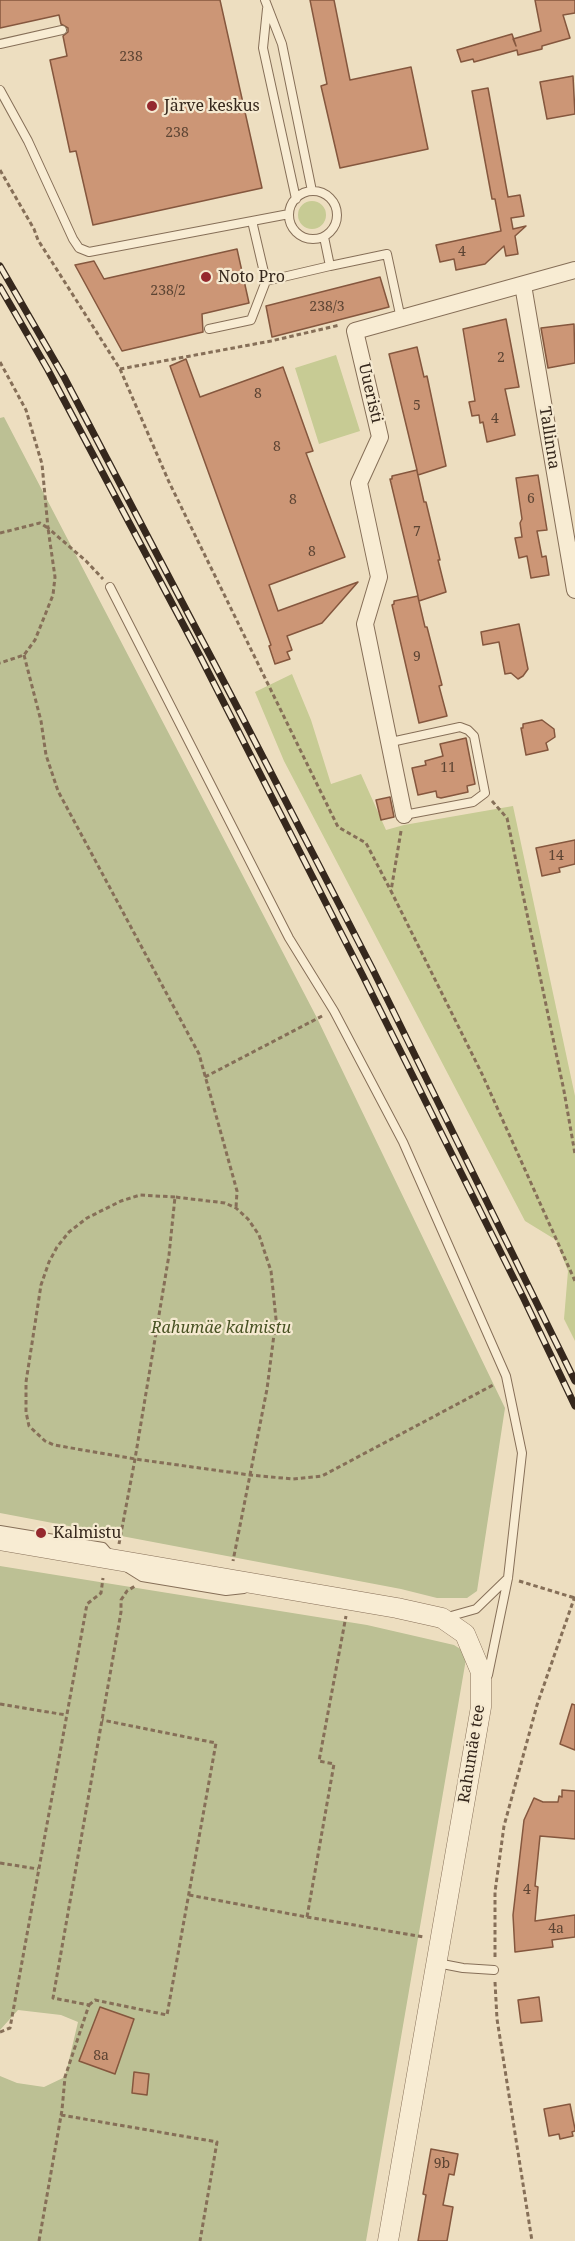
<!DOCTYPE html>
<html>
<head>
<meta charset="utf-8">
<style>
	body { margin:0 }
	canvas { display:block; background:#eddec0 }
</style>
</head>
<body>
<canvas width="575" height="2241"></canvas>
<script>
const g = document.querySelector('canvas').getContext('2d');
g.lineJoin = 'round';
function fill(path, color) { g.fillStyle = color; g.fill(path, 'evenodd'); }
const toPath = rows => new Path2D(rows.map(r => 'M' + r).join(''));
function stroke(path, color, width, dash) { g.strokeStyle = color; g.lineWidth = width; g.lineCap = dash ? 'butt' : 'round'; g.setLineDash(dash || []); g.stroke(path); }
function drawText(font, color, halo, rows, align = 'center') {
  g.font = font + ' "Noto Serif",serif'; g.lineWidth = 4.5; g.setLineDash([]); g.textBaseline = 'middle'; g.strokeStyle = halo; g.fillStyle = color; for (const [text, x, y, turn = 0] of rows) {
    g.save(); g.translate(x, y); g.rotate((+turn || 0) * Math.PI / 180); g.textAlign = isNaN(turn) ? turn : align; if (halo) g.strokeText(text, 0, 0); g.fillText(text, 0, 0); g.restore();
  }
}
const green = toPath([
	'298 215a14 14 0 1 1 28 0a14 14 0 1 1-28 0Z',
	[336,355,360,431,319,444,295,368],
	[292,674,311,720,331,784,361,774,386,830,404,825,513,806,575,1096,575,1341,564,1319,568,1271,556,1240,525,1221,284,761,255,692]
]);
const cemetery = toPath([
	[4,417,317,1018,505,1408,477,1591,467,1598,437,1598,401,1589,0,1513,0,418],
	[0,1566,367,1625,454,1645,462,1650,466,1659,366,2241,0,2241,0,2076,17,2083,44,2087,65,2077,78,2022,61,2015,18,2010,0,2030]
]);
const building = toPath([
	[0,0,220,0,262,188,93,225,76,151,70,152,50,60,67,56,63,36,68,32,68,28,61,24,59,15,0,28,0,0],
	[310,0,334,0,350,80,411,67,428,149,340,168,321,86,327,84,310,0],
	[535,0,575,0,575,13,563,15,570,38,542,46,542,49,518,55,517,50,474,62,473,59,461,62,457,50,512,34,516,46,513,39,541,31,535,0],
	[573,76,575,114,547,119,540,82,573,76],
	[488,88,508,197,520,195,524,216,511,218,513,229,526,226,515,236,518,254,506,256,504,246,485,264,456,270,454,259,440,262,436,245,501,231,495,199,492,199,472,91,488,88],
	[237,249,249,303,202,314,203,332,122,351,75,265,94,261,104,279,237,249],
	[380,277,389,307,272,337,266,306,380,277],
	[506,319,519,387,505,389,515,435,487,442,483,422,480,423,479,415,472,416,469,402,475,401,463,329,506,319],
	[574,324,575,363,548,368,541,328,574,324],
	[417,347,424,377,427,376,446,466,418,475,417,471,424,502,426,502,440,560,438,560,446,592,419,601,418,597,425,627,427,627,442,685,439,686,447,716,419,723,392,605,394,604,394,601,418,596,390,479,392,479,392,476,417,470,389,354,417,347],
	[186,359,200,397,283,367,304,426,313,451,306,453,345,557,269,585,278,611,358,582,322,623,287,636,292,650,287,652,290,659,275,664,269,646,271,645,170,366,186,359],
	[538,475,547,530,537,531,542,557,546,556,549,575,531,578,527,556,519,558,515,538,522,537,520,523,522,519,516,478,538,475],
	[519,624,528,669,523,676,518,679,511,673,505,674,499,642,483,645,481,632,519,624],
	[542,720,554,729,555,737,546,743,548,750,526,755,521,728,523,728,523,724,542,720],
	[466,738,475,784,467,786,468,792,441,798,437,797,436,791,418,795,412,768,426,765,425,761,443,756,440,744,466,738],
	[390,797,394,817,381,820,376,800,390,797],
	[575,840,575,864,559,868,560,872,542,876,536,848,575,840],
	[572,1704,575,1705,575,1750,560,1744,572,1704],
	[562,1790,575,1791,575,1839,540,1836,535,1886,538,1887,535,1921,575,1915,575,1937,552,1940,553,1947,515,1952,513,1915,524,1820,534,1798,543,1802,558,1802,559,1796,562,1797,562,1790],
	[539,1997,542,2021,521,2023,518,2000,539,1997],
	[100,2007,134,2019,115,2074,79,2061,100,2007],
	[134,2072,149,2074,147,2095,132,2093,134,2072],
	[570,2104,575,2129,575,2131,572,2132,573,2136,560,2139,559,2134,549,2136,544,2109,570,2104],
	[431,2149,458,2154,454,2175,449,2174,443,2205,453,2207,447,2241,418,2241,426,2195,423,2194,431,2149]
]);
const path = toPath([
	[0,170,34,229,38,240,120,369,271,341,340,325],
	[0,362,26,410,42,464,48,528,86,561,103,579],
	[120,369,169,482,338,827,366,843,391,891],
	[0,533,40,523,48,528,55,577,53,595,35,640,24,655,0,663],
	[24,655,41,721,46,755,58,791,199,1054,237,1191,236,1208],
	[492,801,507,818,564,1091,575,1154],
	[401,831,391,891,482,1074,575,1281],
	[205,1077,324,1015],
	[175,1197,140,1195,121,1201,87,1218,69,1232,57,1247,49,1262,41,1285,26,1382,26,1412,29,1426,45,1441,54,1445,135,1459,250,1475,293,1479,322,1476,495,1384],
	[119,1544,135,1459,169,1255,175,1197,225,1203,236,1208,248,1219,259,1235,271,1271,276,1319,267,1389,233,1561],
	[519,1581,575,1598],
	[0,1704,66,1715],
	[0,1863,38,1869],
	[189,1895,307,1917,334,1764,319,1761,346,1616],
	[307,1917,424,1937],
	[495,1957,495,1892,504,1826,537,1705,575,1596],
	[495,1982,497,2019,532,2241],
	[89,2005,95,2000,167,2015,216,1743,102,1720],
	[0,2032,10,2028,87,1604,101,1593,103,1578],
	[61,2115,217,2142,200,2241],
	[39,2241,62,2110,65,2077,89,2005,53,1998,102,1720,121,1612,121,1600,127,1591,135,1586]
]);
const service = toPath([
	[265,0,282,44,312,191],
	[267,9,263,48,296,199],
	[0,44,62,30],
	[0,90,28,141,73,239,79,248,89,252,289,214],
	'289 215a24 24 0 1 1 48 0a24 24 0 1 1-48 0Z',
	[252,221,266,281,330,266],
	[324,237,330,266,387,254,401,319],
	[209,329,251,320,266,281],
	[110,587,289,938,334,1011,403,1142,506,1376,522,1453,508,1578,488,1675],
	[391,742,460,727,468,730,474,736,485,793,473,802,404,815],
	[0,1530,103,1547,109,1554],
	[126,1567,142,1577,226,1591,244,1589],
	[444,1618,476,1609,508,1578],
	[437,1963,463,1968,494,1970]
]);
const minor = toPath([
	[523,285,575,590],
	[404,815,365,624,379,577,359,483,380,437,355,331,575,270]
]);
const tertiary = toPath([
	[0,1540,397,1608,442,1618,465,1634,481,1672,481,1707,388,2241]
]);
const rail = toPath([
	[0,266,64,377,235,703,372,968,575,1381],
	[0,287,48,370,201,658,363,976,523,1297,575,1406]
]);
const markers = [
	[152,106,6,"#95292e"],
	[206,277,6,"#95292e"],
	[41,1533,6,"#95292e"]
];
const numberNames = [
	["238",131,57],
	["238",177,133],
	["4",462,252],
	["238/2",168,291],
	["238/3",327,307],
	["2",501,358],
	["8",258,394],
	["5",417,406],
	["4",495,419],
	["8",277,447],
	["6",531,499],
	["8",293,500],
	["7",417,532],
	["8",312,552],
	["9",417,657],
	["11",448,768],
	["14",556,856],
	["4",527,1890],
	["4a",556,1929],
	["8a",101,2056],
	["9b",442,2164]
];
const poiNames = [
	["Järve keskus",164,106],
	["Noto Pro",218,277],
	["Kalmistu",53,1533]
];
const streetNames = [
	["Uueristi",370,393,77],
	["Tallinna",549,438,81],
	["Rahumäe tee",472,1754,-81]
];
const parkNames = [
	["Rahumäe kalmistu",221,1328]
];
fill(green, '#c7cb94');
fill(cemetery, '#bcc094');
fill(building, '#cc9676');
stroke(building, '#85573e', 1.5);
stroke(service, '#866f58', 10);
stroke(minor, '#866f58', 18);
stroke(tertiary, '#866f58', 21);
stroke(path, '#866f58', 3, [4.5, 3]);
stroke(service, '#f8ecd3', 8);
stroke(minor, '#f8ecd3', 16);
stroke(tertiary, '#f8ecd3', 20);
stroke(rail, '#36281d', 7);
stroke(rail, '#f5e9d0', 4.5, [14]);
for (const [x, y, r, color] of markers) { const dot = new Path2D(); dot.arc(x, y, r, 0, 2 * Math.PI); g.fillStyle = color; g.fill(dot); stroke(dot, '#f5e9d0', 2); }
drawText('14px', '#5c4433', null, numberNames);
drawText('16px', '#36281d', '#f5e9d0', poiNames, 'left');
drawText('16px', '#36281d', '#f5e9d0', streetNames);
drawText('italic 16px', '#485223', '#f5e9d0', parkNames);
</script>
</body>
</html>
